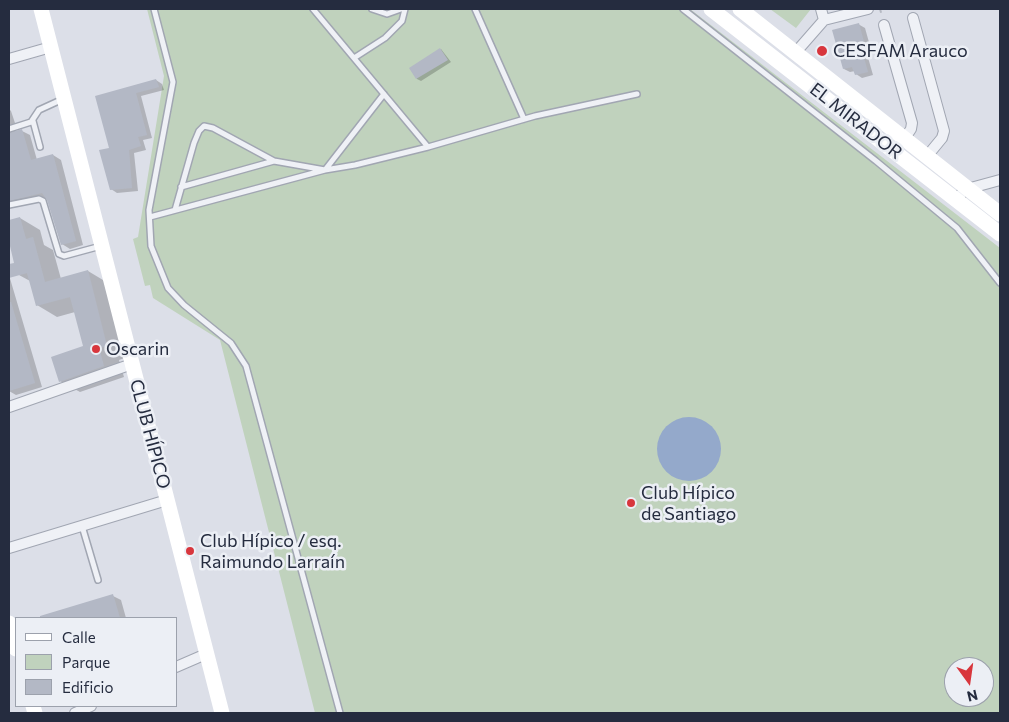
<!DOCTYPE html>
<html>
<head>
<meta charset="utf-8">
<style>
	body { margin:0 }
	#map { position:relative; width:1009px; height:722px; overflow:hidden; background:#dcdfe8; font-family:Commissioner,sans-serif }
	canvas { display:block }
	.frame { position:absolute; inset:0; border:10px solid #252c3f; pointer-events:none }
	.legend { position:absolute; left:15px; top:617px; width:162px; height:90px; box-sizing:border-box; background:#eceff5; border:1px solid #9ca1ac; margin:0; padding:6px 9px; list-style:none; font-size:15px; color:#252c3f }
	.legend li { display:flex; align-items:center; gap:10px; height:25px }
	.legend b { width:25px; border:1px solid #9ca1ac }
	.north { position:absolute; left:944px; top:657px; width:50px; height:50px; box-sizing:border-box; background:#eceff5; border:1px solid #9ca1ac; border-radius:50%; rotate:166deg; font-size:14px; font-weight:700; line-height:20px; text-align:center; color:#252c3f }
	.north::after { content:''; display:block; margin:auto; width:18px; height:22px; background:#d8363d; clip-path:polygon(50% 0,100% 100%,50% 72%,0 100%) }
</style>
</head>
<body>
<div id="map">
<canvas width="1009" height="722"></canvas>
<div class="frame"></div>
<ul class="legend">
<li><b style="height:6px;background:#fff"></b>Calle</li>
<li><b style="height:14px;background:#c0d2bd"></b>Parque</li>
<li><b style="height:14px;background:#b3b8c5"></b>Edificio</li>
</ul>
<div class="north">N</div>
</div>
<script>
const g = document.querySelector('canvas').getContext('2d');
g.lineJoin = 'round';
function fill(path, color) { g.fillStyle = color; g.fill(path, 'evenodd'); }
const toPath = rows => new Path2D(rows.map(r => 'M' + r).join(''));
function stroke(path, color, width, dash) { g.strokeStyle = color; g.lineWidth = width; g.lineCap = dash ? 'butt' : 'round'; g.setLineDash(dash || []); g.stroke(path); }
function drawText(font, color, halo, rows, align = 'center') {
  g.font = font + ' Commissioner,sans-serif'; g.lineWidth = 5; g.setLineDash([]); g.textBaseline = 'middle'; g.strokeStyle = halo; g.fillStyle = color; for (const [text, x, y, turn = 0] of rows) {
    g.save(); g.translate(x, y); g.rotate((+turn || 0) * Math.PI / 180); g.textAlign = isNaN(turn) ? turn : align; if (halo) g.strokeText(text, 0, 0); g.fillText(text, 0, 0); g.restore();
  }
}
const green = toPath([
	[147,9,690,9,1000,248,1000,713,315,713,220,340,153,298,150,285,145,286,133,239,138,237,164,76],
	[954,667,984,667,984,697,954,697],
	[770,9,811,9,796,28]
]);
const water = toPath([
	'657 449a32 32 0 1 1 64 0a32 32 0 1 1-64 0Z'
]);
const shadow = toPath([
	[858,24,865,28,872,53,867,54,873,75,862,78,856,74,855,71,850,72,844,69],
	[441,49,451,62,421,81,417,79,411,68],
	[156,80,162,84,164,90,141,96,152,138,143,140,146,150,134,153,138,191,117,193,111,189,111,148,97,97],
	[9,109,11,111,17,129,13,134,22,131,30,135,37,160,53,155,61,160,83,245,70,249,62,244,47,198,17,205,13,208,9,205],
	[20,218,40,230,44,245,53,250,61,279,88,271,108,283,127,357,119,360,124,377,80,392,60,381,85,347,75,312,57,317,37,305,30,281,19,275,9,237,9,221],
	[9,275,42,387,16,395,9,391],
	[113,596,121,600,126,618,44,618,44,616]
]);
const building = toPath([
	[859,23,866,50,862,51,868,72,855,75,852,67,843,69,832,30],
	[440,48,448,60,416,79,409,68],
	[156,79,159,87,136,93,147,135,138,137,141,146,129,150,132,188,110,190,99,150,109,148,95,96],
	[22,129,31,160,53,154,76,241,61,245,47,200,42,193,9,201,9,133],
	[20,217,26,239,33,237,45,282,88,270,107,346,99,348,104,366,59,382,51,357,83,346,70,297,36,306,27,273,9,278,9,264,14,263,9,242,9,220],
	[9,302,11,302,35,383,9,391],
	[113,594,120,618,40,618,40,616]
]);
const path = toPath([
	[880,9,882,16]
]);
const lane = toPath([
	[154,9,173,82,149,210,151,246,168,288,184,305,231,343,246,366,340,713],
	[313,9,428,147,535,116,637,94],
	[372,9,387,14,401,9],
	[475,9,524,119],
	[683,9,876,161,957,228,1000,283],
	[354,58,385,38,402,21,405,9],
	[33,121,40,147],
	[9,129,31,122,39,110,63,99],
	[181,187,274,161],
	[9,205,39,199,43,201,59,254,64,256,101,246],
	[175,210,194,143,199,131,204,126,213,128,274,161,325,170,384,94],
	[150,217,325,170,355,165,428,147],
	[82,526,98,580]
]);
const street = toPath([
	[821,9,824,20],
	[913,18,944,131,942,138,928,155],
	[884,25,912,123,911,129,905,138],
	[796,52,824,20,868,9],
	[9,59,51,47],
	[955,199,967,189,1000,180],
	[9,407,132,364],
	[9,548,167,500],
	[176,667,206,654],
	[75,713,91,706]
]);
const secondary = toPath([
	[41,9,222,713],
	[711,9,1000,234],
	[740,9,1000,214],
	[9,623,16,649],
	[33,706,35,713]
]);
const markers = [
	[822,51,6,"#d8363d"],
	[96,349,5,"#d8363d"],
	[631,503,5,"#d8363d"],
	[190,551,5,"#d8363d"]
];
const poiNames = [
	["CESFAM Arauco",833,51],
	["Oscarin",106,349],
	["Club Hípico",641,493],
	["de Santiago",641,514],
	["Club Hípico / esq.",200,541],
	["Raimundo Larraín",200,562]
];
const streetNames = [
	["EL MIRADOR",856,121,38],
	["CLUB HÍPICO",150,434,75]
];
fill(green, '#c0d2bd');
fill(water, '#94a9cb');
fill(shadow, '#0003');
fill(building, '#b3b8c5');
stroke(lane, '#a1a6b2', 8);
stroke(street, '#a1a6b2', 12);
stroke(path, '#b6bac3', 2, [4, 4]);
stroke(lane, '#eff1f6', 5);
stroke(street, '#eff1f6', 10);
stroke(secondary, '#fff', 15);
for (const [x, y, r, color] of markers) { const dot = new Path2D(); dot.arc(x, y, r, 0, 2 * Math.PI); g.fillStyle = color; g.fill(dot); stroke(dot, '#eceff5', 2); }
drawText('18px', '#252c3f', '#eceff5', poiNames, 'left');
drawText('18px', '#252c3f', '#eceff5', streetNames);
</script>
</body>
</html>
